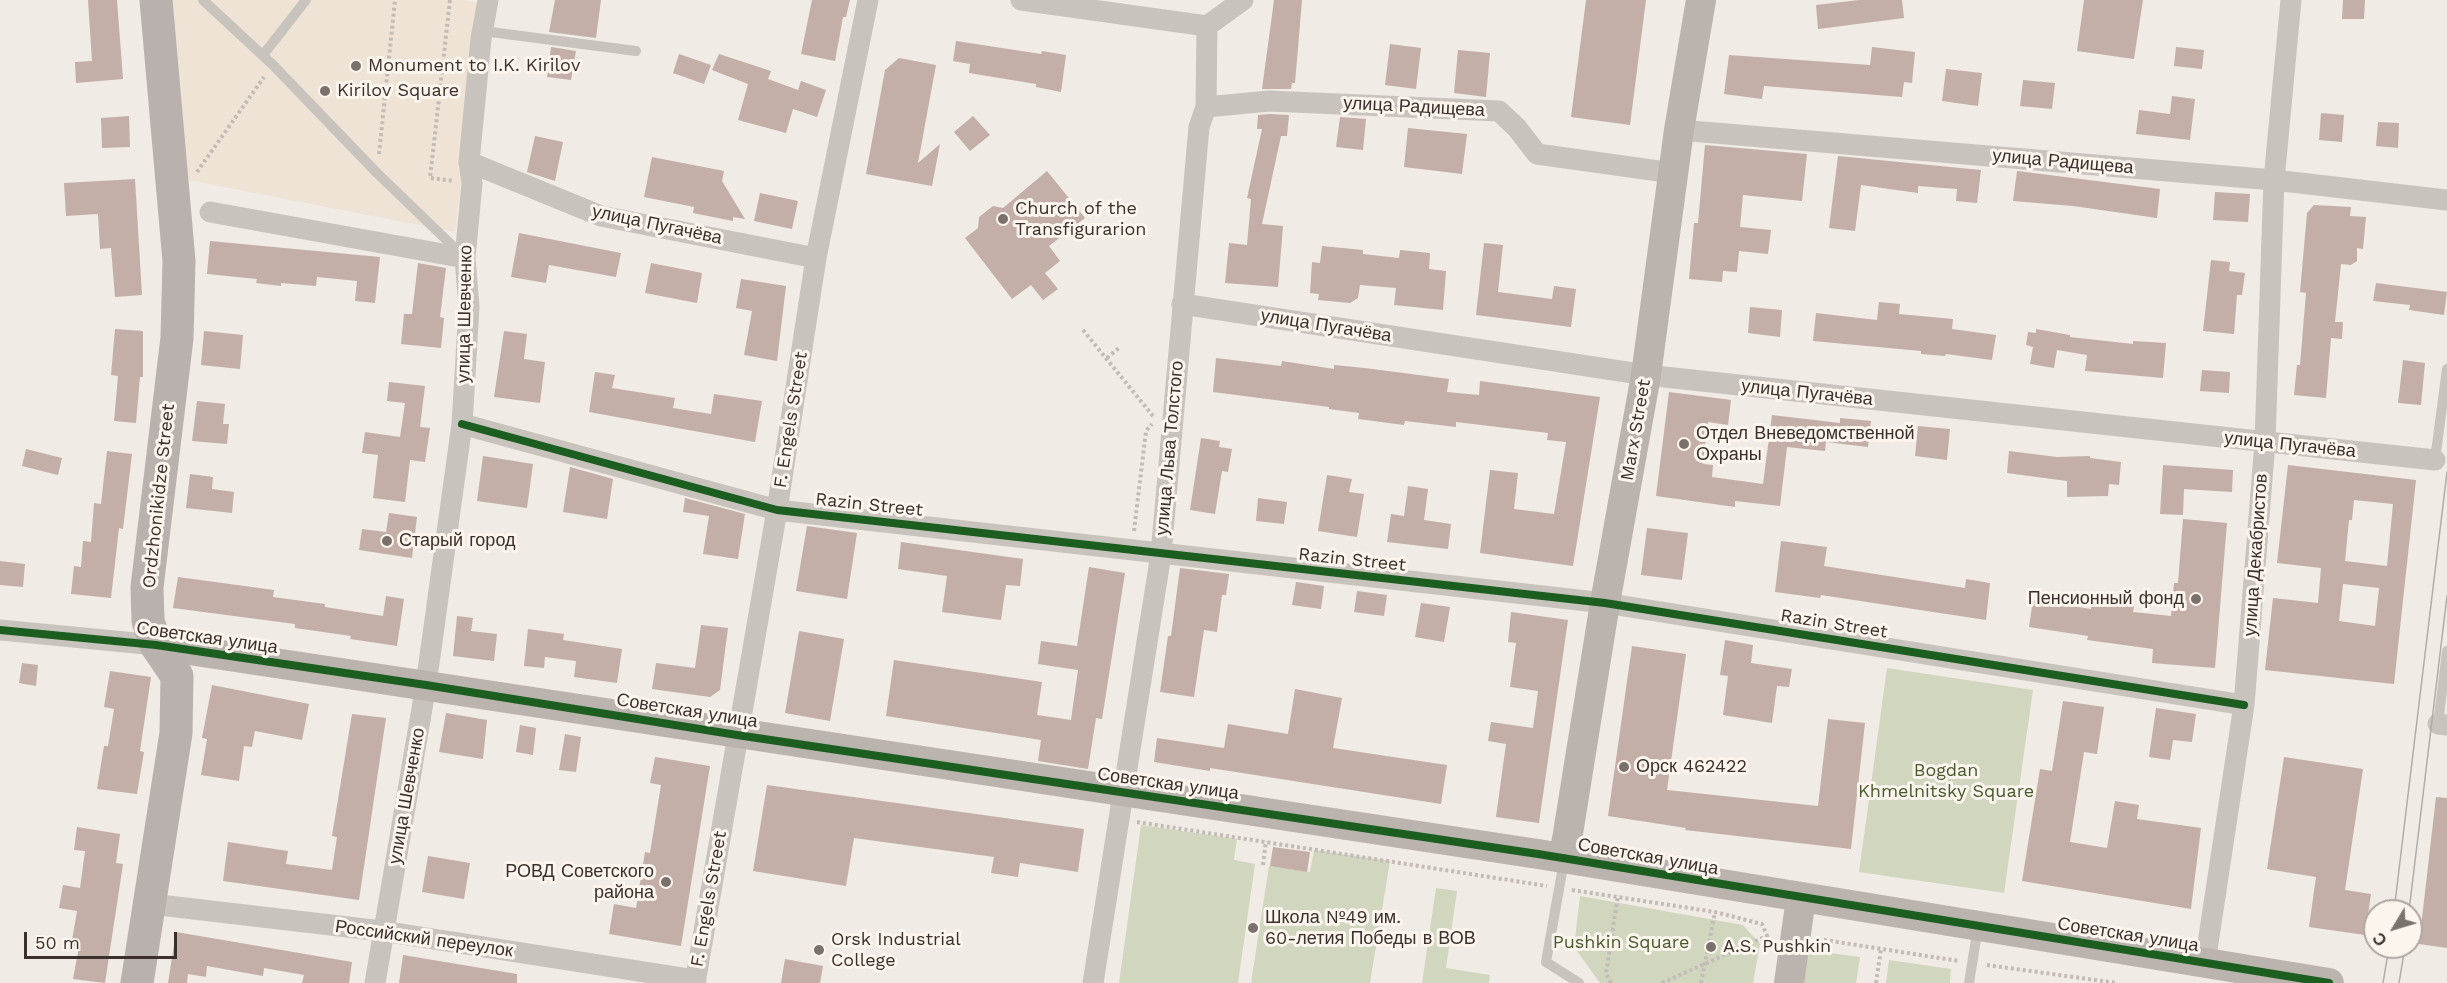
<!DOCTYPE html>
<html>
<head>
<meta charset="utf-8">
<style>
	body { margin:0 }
	#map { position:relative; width:2447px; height:983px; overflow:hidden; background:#f0ebe5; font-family:"Work Sans",sans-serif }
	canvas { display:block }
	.north { position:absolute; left:2363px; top:899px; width:60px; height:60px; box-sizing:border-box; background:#fbf5ee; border:2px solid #aea6a0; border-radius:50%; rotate:232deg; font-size:16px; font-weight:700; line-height:24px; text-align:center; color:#3b302b }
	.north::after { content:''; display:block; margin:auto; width:21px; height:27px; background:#7a716c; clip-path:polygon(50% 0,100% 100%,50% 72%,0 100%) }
	.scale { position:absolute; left:24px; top:932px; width:153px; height:27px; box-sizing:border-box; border:3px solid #3b302b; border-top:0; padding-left:8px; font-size:18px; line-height:21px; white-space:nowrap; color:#3b302b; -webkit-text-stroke:4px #fbf5ee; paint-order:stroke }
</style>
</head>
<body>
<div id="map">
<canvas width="2447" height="983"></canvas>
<div class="north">С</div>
<div class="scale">50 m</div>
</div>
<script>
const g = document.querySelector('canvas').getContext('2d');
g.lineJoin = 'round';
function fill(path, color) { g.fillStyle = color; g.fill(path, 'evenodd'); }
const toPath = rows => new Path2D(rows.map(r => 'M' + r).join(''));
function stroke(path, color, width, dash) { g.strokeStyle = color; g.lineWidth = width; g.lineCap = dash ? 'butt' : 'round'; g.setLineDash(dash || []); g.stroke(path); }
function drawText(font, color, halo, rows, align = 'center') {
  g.font = font + ' "Work Sans",sans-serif'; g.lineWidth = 6; g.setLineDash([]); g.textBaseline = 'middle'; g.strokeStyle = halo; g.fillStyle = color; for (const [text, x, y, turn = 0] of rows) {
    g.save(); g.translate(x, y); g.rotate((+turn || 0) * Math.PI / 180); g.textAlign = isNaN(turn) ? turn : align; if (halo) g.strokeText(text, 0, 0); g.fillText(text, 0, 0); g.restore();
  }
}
const green = toPath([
	[1887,668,2033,690,2004,893,1859,872],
	[1141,825,1237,839,1234,860,1255,864,1238,983,1119,983],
	[1314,850,1390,861,1370,983,1251,983,1269,866,1310,872],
	[1436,888,1457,891,1446,968,1490,975,1489,983,1422,983],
	[1580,896,1743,925,1760,944,1753,983,1600,983,1574,947],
	[1815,951,1860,957,1856,983,1802,983,1806,958,1809,953],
	[1889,960,1951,969,1950,983,1886,983]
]);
const plaza = toPath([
	[170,0,464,0,482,3,455,232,188,180]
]);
const building = toPath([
	[88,0,117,0,123,79,76,83,75,62,92,61],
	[555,0,601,0,596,38,549,32],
	[812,0,850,0,846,17,843,17,835,61,801,54],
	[1274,0,1302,0,1295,83,1292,83,1291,89,1262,89],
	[1586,0,1646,0,1630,125,1571,117],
	[1859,0,1902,0,1904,18,1818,29,1816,5],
	[2084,0,2143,0,2134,59,2077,51],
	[2343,0,2365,0,2364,19,2342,19],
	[956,41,1041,54,1042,51,1066,55,1061,92,1036,87,1036,84,969,73,970,64,953,61],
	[1390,44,1421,48,1416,89,1385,85],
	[551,47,576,51,571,80,547,77],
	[1872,47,1915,52,1912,83,1904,82,1902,97,1764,86,1762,99,1724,94,1729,55,1870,65],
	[2176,47,2204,50,2202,69,2174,66],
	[1458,50,1490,53,1486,97,1454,93],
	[679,54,711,65,704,84,673,73],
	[719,54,771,71,768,79,798,90,801,81,826,90,817,117,793,109,786,133,738,120,748,84,712,70],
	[899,58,936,65,918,163,940,144,932,186,866,174,885,70],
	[1946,69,1982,73,1978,106,1942,101],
	[2023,80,2055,83,2052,109,2020,106],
	[2172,96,2195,99,2190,140,2136,134,2139,110,2170,114],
	[2321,113,2344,115,2342,142,2319,140],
	[1269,114,1289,115,1287,136,1281,136,1262,224,1283,226,1278,287,1225,283,1229,243,1247,245,1251,199,1247,198,1262,129,1257,129,1258,115],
	[129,116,130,147,102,148,101,118],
	[973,116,990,135,970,151,954,132],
	[1340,117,1366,119,1363,150,1336,147],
	[2378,122,2399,123,2398,148,2376,146],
	[1408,128,1467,134,1462,174,1404,167],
	[535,136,563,142,555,181,527,172],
	[1705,145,1807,154,1802,201,1743,195,1740,227,1771,230,1768,254,1739,251,1737,272,1723,271,1722,282,1689,279,1694,223,1698,223],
	[1838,156,1981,170,1977,203,1956,201,1957,189,1918,186,1918,193,1861,185,1855,231,1829,228],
	[652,157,724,171,722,181,745,219,733,217,733,221,693,213,694,207,644,197],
	[1047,171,1085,218,1049,246,1060,261,1045,273,1058,289,1043,300,1031,285,1012,299,965,238,978,228,979,217,993,206,1003,208],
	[2017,171,2160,189,2157,218,2073,206,2013,201],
	[135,179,142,295,115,297,111,248,100,249,98,214,66,216,64,183],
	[2215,192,2250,194,2248,222,2213,220],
	[760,193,798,201,792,229,754,221],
	[2314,205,2351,207,2350,216,2366,217,2363,249,2357,248,2357,261,2351,265,2341,264,2335,322,2343,322,2342,339,2331,338,2326,398,2294,395,2297,365,2300,365,2306,293,2300,292,2307,213],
	[519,233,621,253,616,277,549,265,546,283,511,277],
	[210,241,380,257,375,303,355,301,357,281,317,277,316,286,281,283,281,286,256,283,257,279,207,274],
	[1484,243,1503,245,1498,292,1552,299,1554,286,1576,289,1571,327,1476,315],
	[1322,246,1363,250,1363,254,1399,258,1400,250,1430,253,1429,269,1446,271,1443,310,1394,305,1396,288,1360,285,1358,298,1350,303,1318,300,1319,294,1310,293,1312,262,1320,263],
	[2211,260,2230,262,2229,271,2245,273,2242,295,2237,295,2234,334,2203,331],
	[418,263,446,268,440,317,444,318,441,348,401,344,404,314,412,314],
	[651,263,702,273,697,303,645,293],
	[741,279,786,286,777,361,744,355,752,311,736,308],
	[2376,283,2447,292,2444,315,2409,310,2410,305,2373,301],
	[1879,302,1900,304,1899,314,1953,319,1952,329,1996,335,1992,360,1946,354,1945,356,1921,354,1921,351,1813,341,1816,313,1877,320],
	[1750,307,1782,310,1780,337,1748,333],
	[115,329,143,331,143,377,140,377,136,423,114,421,118,376,111,375],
	[2036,329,2070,335,2070,337,2133,344,2133,341,2166,343,2163,378,2085,371,2087,355,2057,350,2054,368,2030,364,2033,347,2026,345,2028,332,2036,333],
	[204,331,243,335,240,369,201,365],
	[504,331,527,334,524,359,545,362,540,403,494,397],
	[1216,358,1281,366,1282,361,1334,369,1334,365,1365,368,1449,379,1447,392,1479,395,1480,381,1600,397,1573,566,1480,553,1490,470,1518,473,1514,509,1554,514,1566,442,1547,440,1548,433,1456,422,1456,427,1405,421,1404,425,1358,419,1359,413,1329,409,1329,407,1213,392],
	[2403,360,2425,363,2421,405,2398,403],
	[2202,370,2230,372,2229,393,2200,391],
	[595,372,615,375,612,388,675,398,673,408,711,414,714,394,762,401,755,442,589,412],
	[389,382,425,386,420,427,430,428,425,462,410,460,405,502,373,498,378,455,362,453,365,432,400,437,405,403,387,401],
	[1669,392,1731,400,1728,425,1708,422,1703,464,1713,465,1712,477,1763,484,1772,415,1840,423,1840,418,1871,421,1868,447,1826,442,1825,451,1787,447,1780,506,1735,501,1735,507,1656,496],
	[197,401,225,404,223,424,229,424,227,444,192,441],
	[1918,426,1950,429,1947,460,1915,456],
	[1201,438,1220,441,1219,447,1232,449,1228,472,1222,471,1215,514,1190,510],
	[26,449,62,458,58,475,22,466],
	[107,451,132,454,123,529,119,528,111,598,71,594,74,566,81,567,83,541,91,542,94,503,101,504],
	[2009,451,2057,457,2090,456,2090,458,2121,462,2119,485,2109,484,2108,496,2067,497,2067,481,2007,473],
	[483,456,533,464,527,508,477,501],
	[2163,465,2233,470,2232,492,2184,489,2183,515,2160,514],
	[2288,465,2416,480,2394,684,2265,670,2273,598,2318,603,2321,568,2277,563],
	[2354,500,2393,504,2387,566,2345,561,2349,520,2352,520],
	[2343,584,2379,588,2375,626,2339,621],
	[570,467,613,479,607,519,563,512],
	[190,474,213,477,212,489,234,492,232,513,186,508],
	[1327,475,1352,479,1349,492,1364,494,1357,537,1318,531],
	[1408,486,1428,489,1424,520,1451,524,1448,549,1387,542,1391,514,1404,516],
	[685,498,745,514,738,559,703,554,709,516,683,512],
	[1258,498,1287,502,1284,524,1256,521],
	[389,513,417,517,412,558,359,550,362,529,386,532],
	[2183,519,2227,523,2215,668,2152,663,2153,649,2087,640,2088,636,2029,627,2033,600,2091,609,2092,601,2134,606,2133,612,2171,616,2174,583,2178,583],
	[807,526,857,533,847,599,796,591],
	[1647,528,1688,533,1682,580,1641,575],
	[1781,541,1827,547,1824,566,1965,588,1966,579,1990,583,1986,620,1821,595,1820,598,1775,592],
	[901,542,1023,559,1020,586,1006,585,1001,620,942,612,947,576,898,569],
	[0,561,25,564,23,587,0,585],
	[1089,567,1125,573,1102,719,1096,718,1088,769,1038,761,1041,740,886,716,894,660,1042,682,1037,715,1071,720,1078,670,1038,664,1041,641,1077,646],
	[1180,568,1229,574,1226,595,1222,595,1217,632,1204,630,1194,697,1160,692,1168,636,1171,636],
	[178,577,274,590,273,597,325,604,325,607,383,616,386,596,404,599,397,646,350,639,351,636,295,628,295,624,173,608],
	[1296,582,1324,586,1321,609,1292,605],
	[1357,591,1387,595,1384,616,1354,612],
	[1421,603,1450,607,1444,642,1415,637],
	[1511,612,1568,620,1539,823,1496,817,1506,744,1488,741,1491,722,1533,728,1538,691,1510,687,1516,643,1508,642],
	[457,616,473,618,471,631,497,634,494,661,453,656],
	[701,625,728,628,720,690,710,697,652,689,656,663,695,668],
	[528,629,564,634,563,640,622,649,617,683,574,677,576,661,545,657,544,668,524,666],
	[799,631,844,639,830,721,785,713],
	[1725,640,1753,645,1751,663,1792,669,1789,687,1777,686,1772,723,1723,715,1728,676,1720,675],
	[1632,646,1686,654,1667,790,1818,806,1828,719,1865,723,1851,849,1685,830,1686,828,1608,816],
	[22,663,38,665,36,686,19,683],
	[110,671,151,677,140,751,144,752,137,794,97,789,104,746,108,746,114,709,104,707],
	[212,685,309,704,302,740,255,731,252,747,244,746,239,781,201,775,207,739,202,738],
	[1295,689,1342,698,1333,748,1447,765,1441,804,1210,768,1210,771,1154,762,1157,738,1224,748,1228,724,1288,734],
	[2063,701,2104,707,2097,754,2084,752,2070,842,2107,848,2115,801,2139,805,2137,819,2201,828,2191,909,2022,881,2040,769,2052,771],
	[2156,708,2196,714,2192,742,2173,740,2170,760,2149,757],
	[446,713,487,720,483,759,439,752],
	[352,714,386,718,359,900,223,881,228,842,288,851,286,864,332,870,337,837,332,836],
	[520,725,536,728,533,755,516,752],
	[565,734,581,737,576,772,559,770],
	[655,757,710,766,681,946,609,934,614,904,636,908,645,852,650,853,661,785,650,783],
	[2284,757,2363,769,2345,890,2371,894,2365,935,2309,927,2316,877,2267,869],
	[767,785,1084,829,1078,872,1020,863,1018,877,991,873,994,857,854,838,846,886,753,871],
	[2436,797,2447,798,2447,948,2419,944],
	[77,827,120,834,116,863,123,864,105,983,73,979,79,947,71,946,77,911,59,908,63,885,80,888,85,851,74,850],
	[1273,847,1310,852,1307,872,1270,866],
	[428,856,470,863,464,899,422,892],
	[176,932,352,962,349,983,302,983,304,975,264,968,263,976,207,966,206,977,188,974,187,983,168,983],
	[403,955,517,974,517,983,399,983],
	[785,959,823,966,820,983,781,983]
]);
const path = toPath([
	[450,0,430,178,454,181],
	[379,154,395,0],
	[197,172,264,77],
	[1083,330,1153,416],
	[1107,358,1119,348],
	[1134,531,1146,431,1152,424],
	[1137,822,1547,886],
	[1263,865,1266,841],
	[1572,890,1715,912,1762,924,1768,938],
	[1818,939,1959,961],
	[1987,965,2117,983],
	[1611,983,1606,974,1618,895],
	[1662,983,1769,935],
	[1701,983,1715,912],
	[1876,983,1881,949]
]);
const lane = toPath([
	[203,0,273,65,377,173,461,254],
	[483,31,636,51],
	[263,55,306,0],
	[2435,460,2447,369],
	[2438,724,2447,651],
	[1564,861,1546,962,1579,983],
	[1969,983,1978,927]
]);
const street = toPath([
	[1021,0,1207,26],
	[1206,107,1269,101,1499,111,1517,128,1537,154,1673,173],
	[1679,130,2274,180,2447,200],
	[469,162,601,216,816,258],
	[210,212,465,258],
	[1182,304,1646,375,2435,460],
	[462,424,777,510,1605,603,2244,705],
	[0,630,156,645],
	[2438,724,2447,725],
	[151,904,382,931,696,980],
	[2205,963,2244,705,2265,442,2274,180,2291,0],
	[375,983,426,685,462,424,469,307,465,258,472,183,469,162,481,39,488,0],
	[695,983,777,510,816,258,868,0],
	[1093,983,1161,554,1199,127,1206,107,1207,26,1243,0]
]);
const secondary = toPath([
	[156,645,1538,854,2329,983],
	[1564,858,1605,603,1646,375,1679,130,1701,0],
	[1789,983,1801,898]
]);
const primary = toPath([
	[137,983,176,733,177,676,156,645,148,621,147,587,177,338,179,261,156,0]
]);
const tram = toPath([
	[2394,911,2447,472],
	[2409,911,2447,596],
	[2383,983,2389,947],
	[2399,983,2405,947]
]);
const cycleway = toPath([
	[462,424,777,510,1605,603,2244,705],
	[0,630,156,645,426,685,737,735,1538,854,2329,983]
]);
const markers = [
	[356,66,6,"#7a716c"],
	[325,91,6,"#7a716c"],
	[1003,219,6,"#7a716c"],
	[1684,444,6,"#7a716c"],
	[387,541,6,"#7a716c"],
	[2196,599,6,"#7a716c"],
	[1624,767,6,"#7a716c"],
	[666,882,6,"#7a716c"],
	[1253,928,6,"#7a716c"],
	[1711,947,6,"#7a716c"],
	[819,950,6,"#7a716c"]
];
const poiNames = [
	["Monument to I.K. Kirilov",368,66],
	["Kirilov Square",337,91],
	["Church of the",1015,209],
	["Transfigurarion",1015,230],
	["Отдел Вневедомственной",1696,434],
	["Охраны",1696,455],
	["Старый город",399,541],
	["Пенсионный фонд",2184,599,"right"],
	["Орск 462422",1636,767],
	["РОВД Советского",654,872,"right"],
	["района",654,893,"right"],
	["Школа №49 им.",1265,918],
	["60-летия Победы в ВОВ",1265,939],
	["Orsk Industrial",831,940],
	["College",831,961],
	["A.S. Pushkin",1723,947]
];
const streetNames = [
	["улица Радищева",1414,107,3],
	["улица Радищева",2063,162,5],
	["улица Пугачёва",657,225,12],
	["улица Шевченко",465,314,-89],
	["улица Пугачёва",1326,326,9],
	["улица Пугачёва",1807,393,6],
	["F. Engels Street",791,420,-81],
	["Marx Street",1636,430,-80],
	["улица Пугачёва",2290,445,6],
	["улица Льва Толстого",1170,448,-85],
	["Ordzhonikidze Street",159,496,-84],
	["Razin Street",869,505,6],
	["улица Декабристов",2256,555,-86],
	["Razin Street",1352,560,6],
	["Razin Street",1834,624,9],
	["Советская улица",207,638,8],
	["Советская улица",687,711,9],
	["Советская улица",1168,784,8],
	["улица Шевченко",407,796,-80],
	["Советская улица",1648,857,10],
	["F. Engels Street",709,899,-80],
	["Советская улица",2128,935,9],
	["Российский переулок",424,939,8]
];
const parkNames = [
	["Bogdan",1946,771],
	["Khmelnitsky Square",1946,792],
	["Pushkin Square",1621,943]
];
fill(green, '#d1d6bf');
fill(plaza, '#eee3d5');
fill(building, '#c3afa7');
stroke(path, '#c2bbb6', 4, [3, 3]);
stroke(lane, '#c9c3be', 10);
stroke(street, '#c9c3be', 21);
stroke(secondary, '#bab3ae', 30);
stroke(primary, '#b8b1ad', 33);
stroke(tram, '#b1aca8', 1.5);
stroke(cycleway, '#1b5e20', 8);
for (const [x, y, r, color] of markers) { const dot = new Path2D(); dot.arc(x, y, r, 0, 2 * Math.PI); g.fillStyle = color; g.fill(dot); stroke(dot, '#fbf5ee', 2); }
drawText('18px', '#3b302b', '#fbf5ee', poiNames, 'left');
drawText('18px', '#3b302b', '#fbf5ee', streetNames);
drawText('18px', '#4a5a2e', '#fbf5ee', parkNames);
</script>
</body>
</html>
